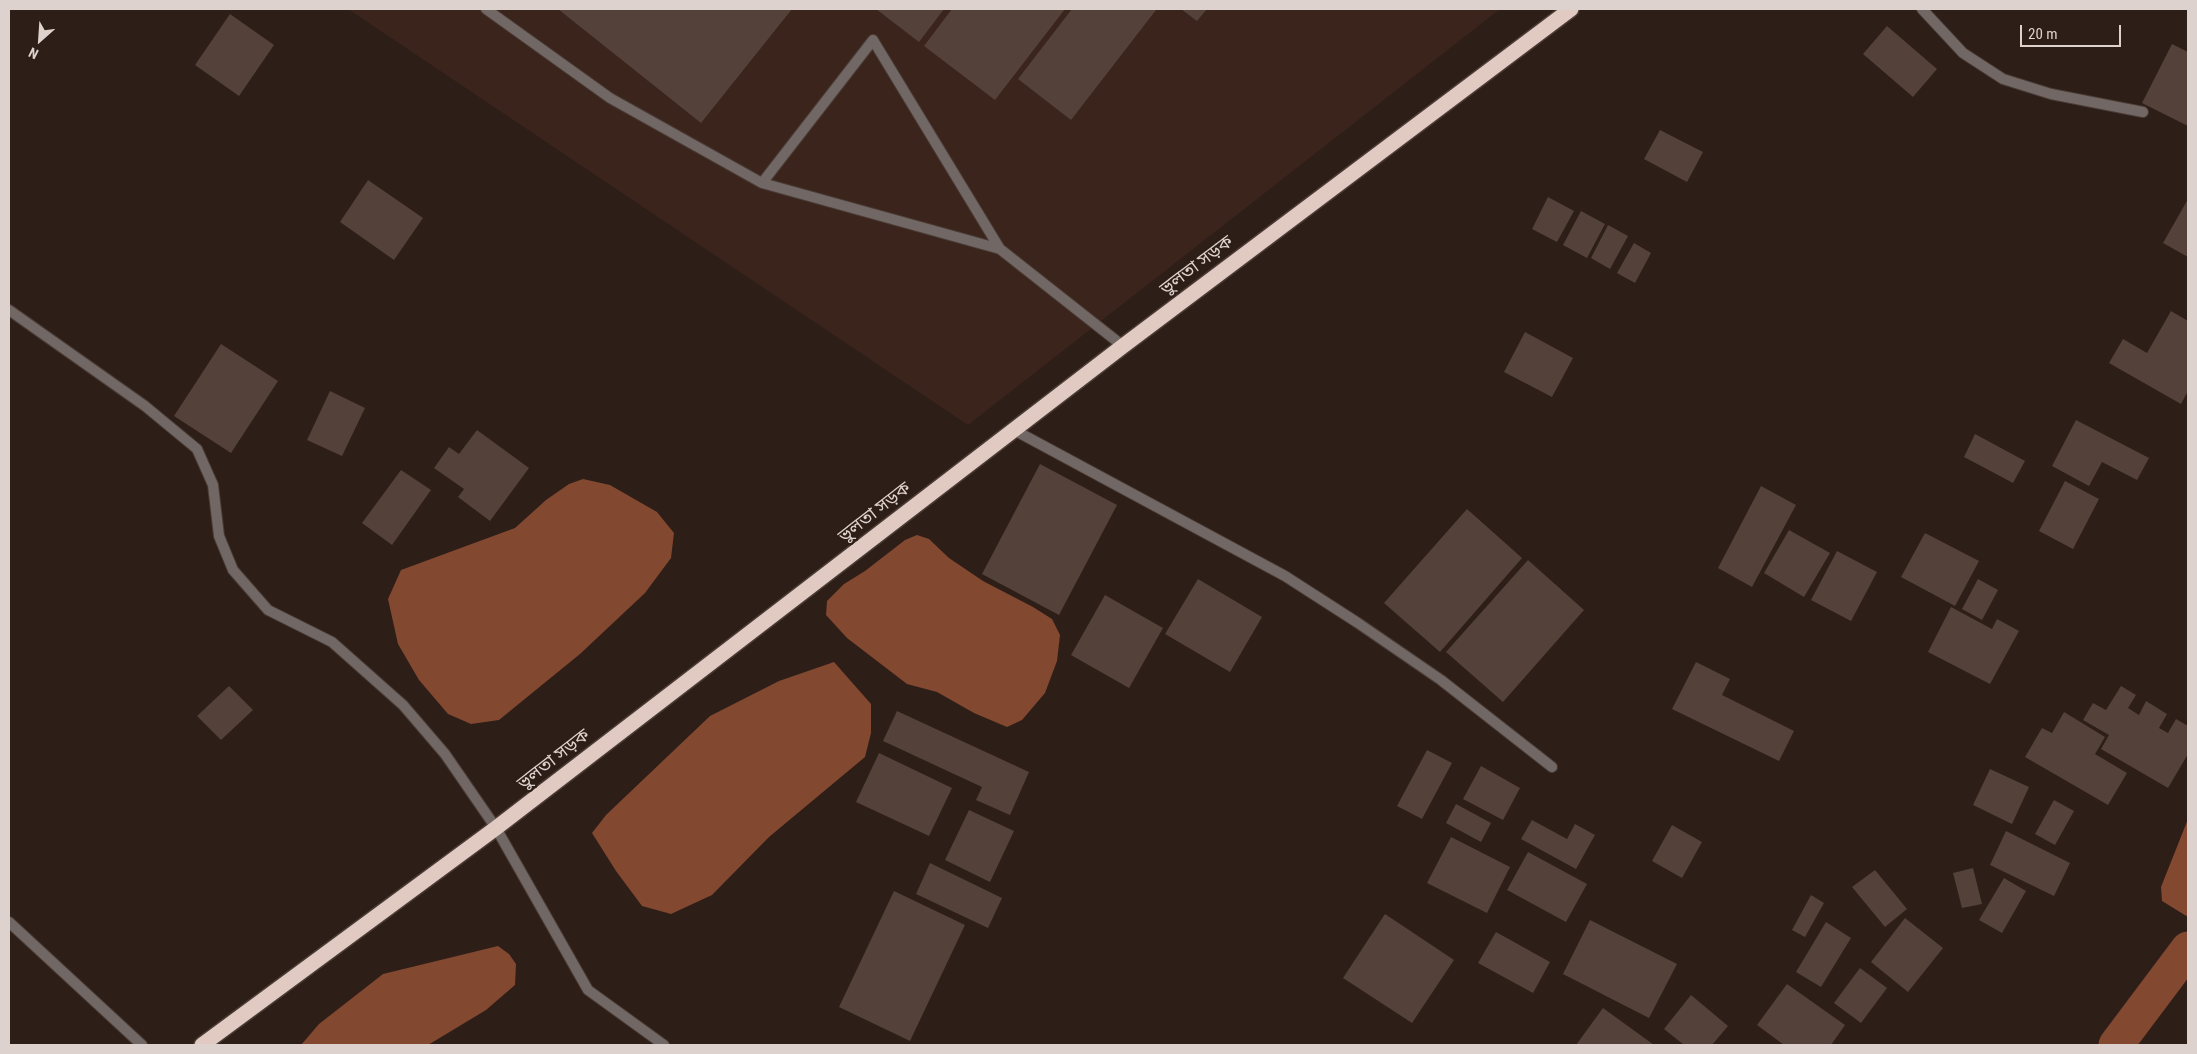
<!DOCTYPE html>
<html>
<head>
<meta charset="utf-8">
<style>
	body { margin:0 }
	#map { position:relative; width:2197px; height:1054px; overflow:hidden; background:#2e1e18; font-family:"Roboto Condensed",sans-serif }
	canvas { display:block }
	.frame { position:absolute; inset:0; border:10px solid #ddd2cd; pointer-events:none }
	.north { position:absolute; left:15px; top:15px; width:50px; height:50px; -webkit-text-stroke:4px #2e1e18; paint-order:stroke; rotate:206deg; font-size:14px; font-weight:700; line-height:20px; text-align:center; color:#ddd2cd }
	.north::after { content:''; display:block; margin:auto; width:18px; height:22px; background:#ddd2cd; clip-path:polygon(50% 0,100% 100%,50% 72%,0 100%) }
	.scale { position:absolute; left:2020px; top:25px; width:101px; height:22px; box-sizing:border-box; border:2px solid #ddd2cd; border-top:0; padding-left:6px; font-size:15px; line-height:18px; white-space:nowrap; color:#ddd2cd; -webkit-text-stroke:4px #2e1e18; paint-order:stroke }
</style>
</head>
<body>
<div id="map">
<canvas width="2197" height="1054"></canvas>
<div class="frame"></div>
<div class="north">N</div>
<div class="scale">20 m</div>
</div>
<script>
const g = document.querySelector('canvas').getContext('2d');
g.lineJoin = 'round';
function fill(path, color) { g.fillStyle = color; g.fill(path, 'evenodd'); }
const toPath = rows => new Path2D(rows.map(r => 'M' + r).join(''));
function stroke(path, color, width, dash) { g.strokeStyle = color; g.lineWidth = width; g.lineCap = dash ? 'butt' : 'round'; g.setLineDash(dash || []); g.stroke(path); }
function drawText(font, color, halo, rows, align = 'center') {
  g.font = font + ' "Roboto Condensed","Noto Sans Bengali",sans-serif'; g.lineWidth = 4.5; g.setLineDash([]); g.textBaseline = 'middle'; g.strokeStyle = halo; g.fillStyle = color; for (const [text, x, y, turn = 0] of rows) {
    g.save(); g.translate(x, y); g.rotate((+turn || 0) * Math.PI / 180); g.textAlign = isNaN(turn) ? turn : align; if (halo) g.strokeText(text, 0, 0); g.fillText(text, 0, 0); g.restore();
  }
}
const built = toPath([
	[348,9,1500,9,968,425]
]);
const water = toPath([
	[583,479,610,485,657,512,674,533,671,558,645,593,580,654,499,720,471,724,448,714,419,680,398,644,388,599,401,570,515,528,546,500,569,484],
	[917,535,929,539,949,558,983,581,1033,607,1052,619,1060,635,1057,661,1045,693,1022,720,1007,727,974,713,937,692,907,684,847,638,826,615,827,601,844,584,865,571,905,540],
	[834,662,871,704,871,733,865,757,769,837,712,895,671,914,642,906,616,871,592,833,606,815,710,716,779,681],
	[2188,819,2188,917,2162,901,2161,887],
	[498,946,509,954,516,964,515,985,486,1010,428,1045,301,1045,319,1024,383,974]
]);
const canal = toPath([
	[2116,1045,2188,949]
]);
const building = toPath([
	[558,9,792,9,701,123],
	[876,9,944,9,919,42],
	[952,9,1065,9,995,100,924,46],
	[1072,9,1156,10,1071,120,1018,79],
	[1181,9,1207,9,1197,21],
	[230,14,274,45,239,96,195,65],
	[1887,26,1937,69,1913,97,1863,54],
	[2172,44,2188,52,2188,126,2142,103],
	[1660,130,1703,152,1687,182,1644,159],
	[368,180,423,218,394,260,340,222],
	[1548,197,1574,211,1557,242,1532,229],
	[2188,199,2188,257,2163,243],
	[1581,211,1605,224,1587,258,1563,245],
	[1608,225,1628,236,1610,269,1591,258],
	[1634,243,1651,253,1635,283,1617,273],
	[2171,311,2188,321,2188,391,2181,404,2109,363,2123,339,2147,353],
	[1525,332,1573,358,1552,397,1504,372],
	[221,344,278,381,231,453,174,416],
	[330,391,365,408,342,456,307,440],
	[2076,420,2149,458,2137,480,2102,462,2089,486,2052,466],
	[477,430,529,468,490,521,458,497,464,489,434,468,449,447,459,454],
	[1975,434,2025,461,2013,483,1964,457],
	[1040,464,1117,505,1059,615,982,574],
	[401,470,431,490,392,545,362,523],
	[2065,481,2099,499,2073,549,2039,531],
	[1761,486,1796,505,1752,587,1718,568],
	[1467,509,1522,558,1440,652,1384,603],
	[1789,530,1830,553,1804,597,1764,573],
	[1925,533,1979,561,1955,606,1901,577],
	[1837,551,1877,572,1851,621,1811,600],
	[1528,560,1584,610,1503,702,1446,652],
	[1198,579,1262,617,1230,672,1165,634],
	[1978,579,1998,590,1982,620,1962,609],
	[1105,595,1163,628,1129,688,1071,655],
	[1951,607,1992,629,1997,619,2019,631,1990,684,1928,652],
	[1696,662,1730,679,1722,695,1794,731,1779,761,1672,709],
	[229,686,253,710,221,740,197,716],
	[2121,686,2136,695,2128,708,2139,715,2146,701,2167,714,2159,728,2168,733,2176,719,2188,726,2188,754,2168,788,2101,749,2109,735,2083,720,2093,703,2106,710],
	[897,711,1029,772,1010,815,976,800,982,787,883,741],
	[2064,712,2105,737,2095,754,2127,773,2108,805,2025,757,2042,728,2052,733],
	[1427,750,1452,763,1422,819,1397,806],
	[879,753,952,788,929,836,856,802],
	[1481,766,1520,788,1503,820,1463,799],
	[1990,769,2029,787,2012,824,1973,805],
	[2054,800,2074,811,2055,845,2035,834],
	[1456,804,1491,823,1481,842,1446,823],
	[969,810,1014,831,990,882,945,860],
	[1532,820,1567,839,1575,824,1595,835,1576,869,1521,839],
	[1672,825,1702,842,1682,878,1652,861],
	[2006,831,2070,863,2054,896,1990,865],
	[1451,837,1510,867,1487,913,1427,883],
	[1528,852,1587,884,1566,922,1507,890],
	[930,863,1002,898,988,928,916,894],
	[1973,868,1982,904,1962,908,1953,873],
	[1875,870,1907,909,1885,927,1852,887],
	[2004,878,2026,891,2002,933,1979,920],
	[894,891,965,925,910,1041,839,1007],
	[1811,895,1824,903,1805,937,1792,930],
	[1385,914,1454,960,1412,1023,1343,978],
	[1905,918,1943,948,1908,992,1871,962],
	[1590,920,1677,964,1649,1018,1563,974],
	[1826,922,1851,938,1821,987,1796,972],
	[1496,932,1550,962,1533,993,1478,963],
	[1860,968,1887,988,1861,1023,1834,1003],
	[1787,984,1845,1025,1831,1045,1784,1045,1757,1025],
	[1691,995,1728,1026,1712,1045,1684,1045,1664,1029],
	[1603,1008,1654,1045,1576,1045]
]);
const lane = toPath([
	[486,9,610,98,762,183,1000,249],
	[762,183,873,40,1000,249,1123,346]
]);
const street = toPath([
	[1922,9,1963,53,2003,79,2051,94,2143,112],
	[9,310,145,406,197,449,213,485,219,536,233,570,268,610,332,642,403,705,445,754,496,828,588,990,664,1045],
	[1014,430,1285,576,1358,623,1441,680,1552,767],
	[9,922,142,1045]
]);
const highway = toPath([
	[202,1045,496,828,1123,346,1571,9]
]);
const streetNames = [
	["ভুলতা সড়ক",1197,266,-37],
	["ভুলতা সড়ক",875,513,-38],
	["ভুলতা সড়ক",554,760,-38]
];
fill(built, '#3b241c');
fill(water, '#824830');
stroke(canal, '#824830', 35);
fill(building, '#53413a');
stroke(lane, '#4a3b35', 12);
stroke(street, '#4a3b35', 12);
stroke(highway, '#4a3b35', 18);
stroke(lane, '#716865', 10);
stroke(street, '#716865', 10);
stroke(highway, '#e0cac2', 15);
drawText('18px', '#ddd2cd', '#2e1e18', streetNames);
</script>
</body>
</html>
